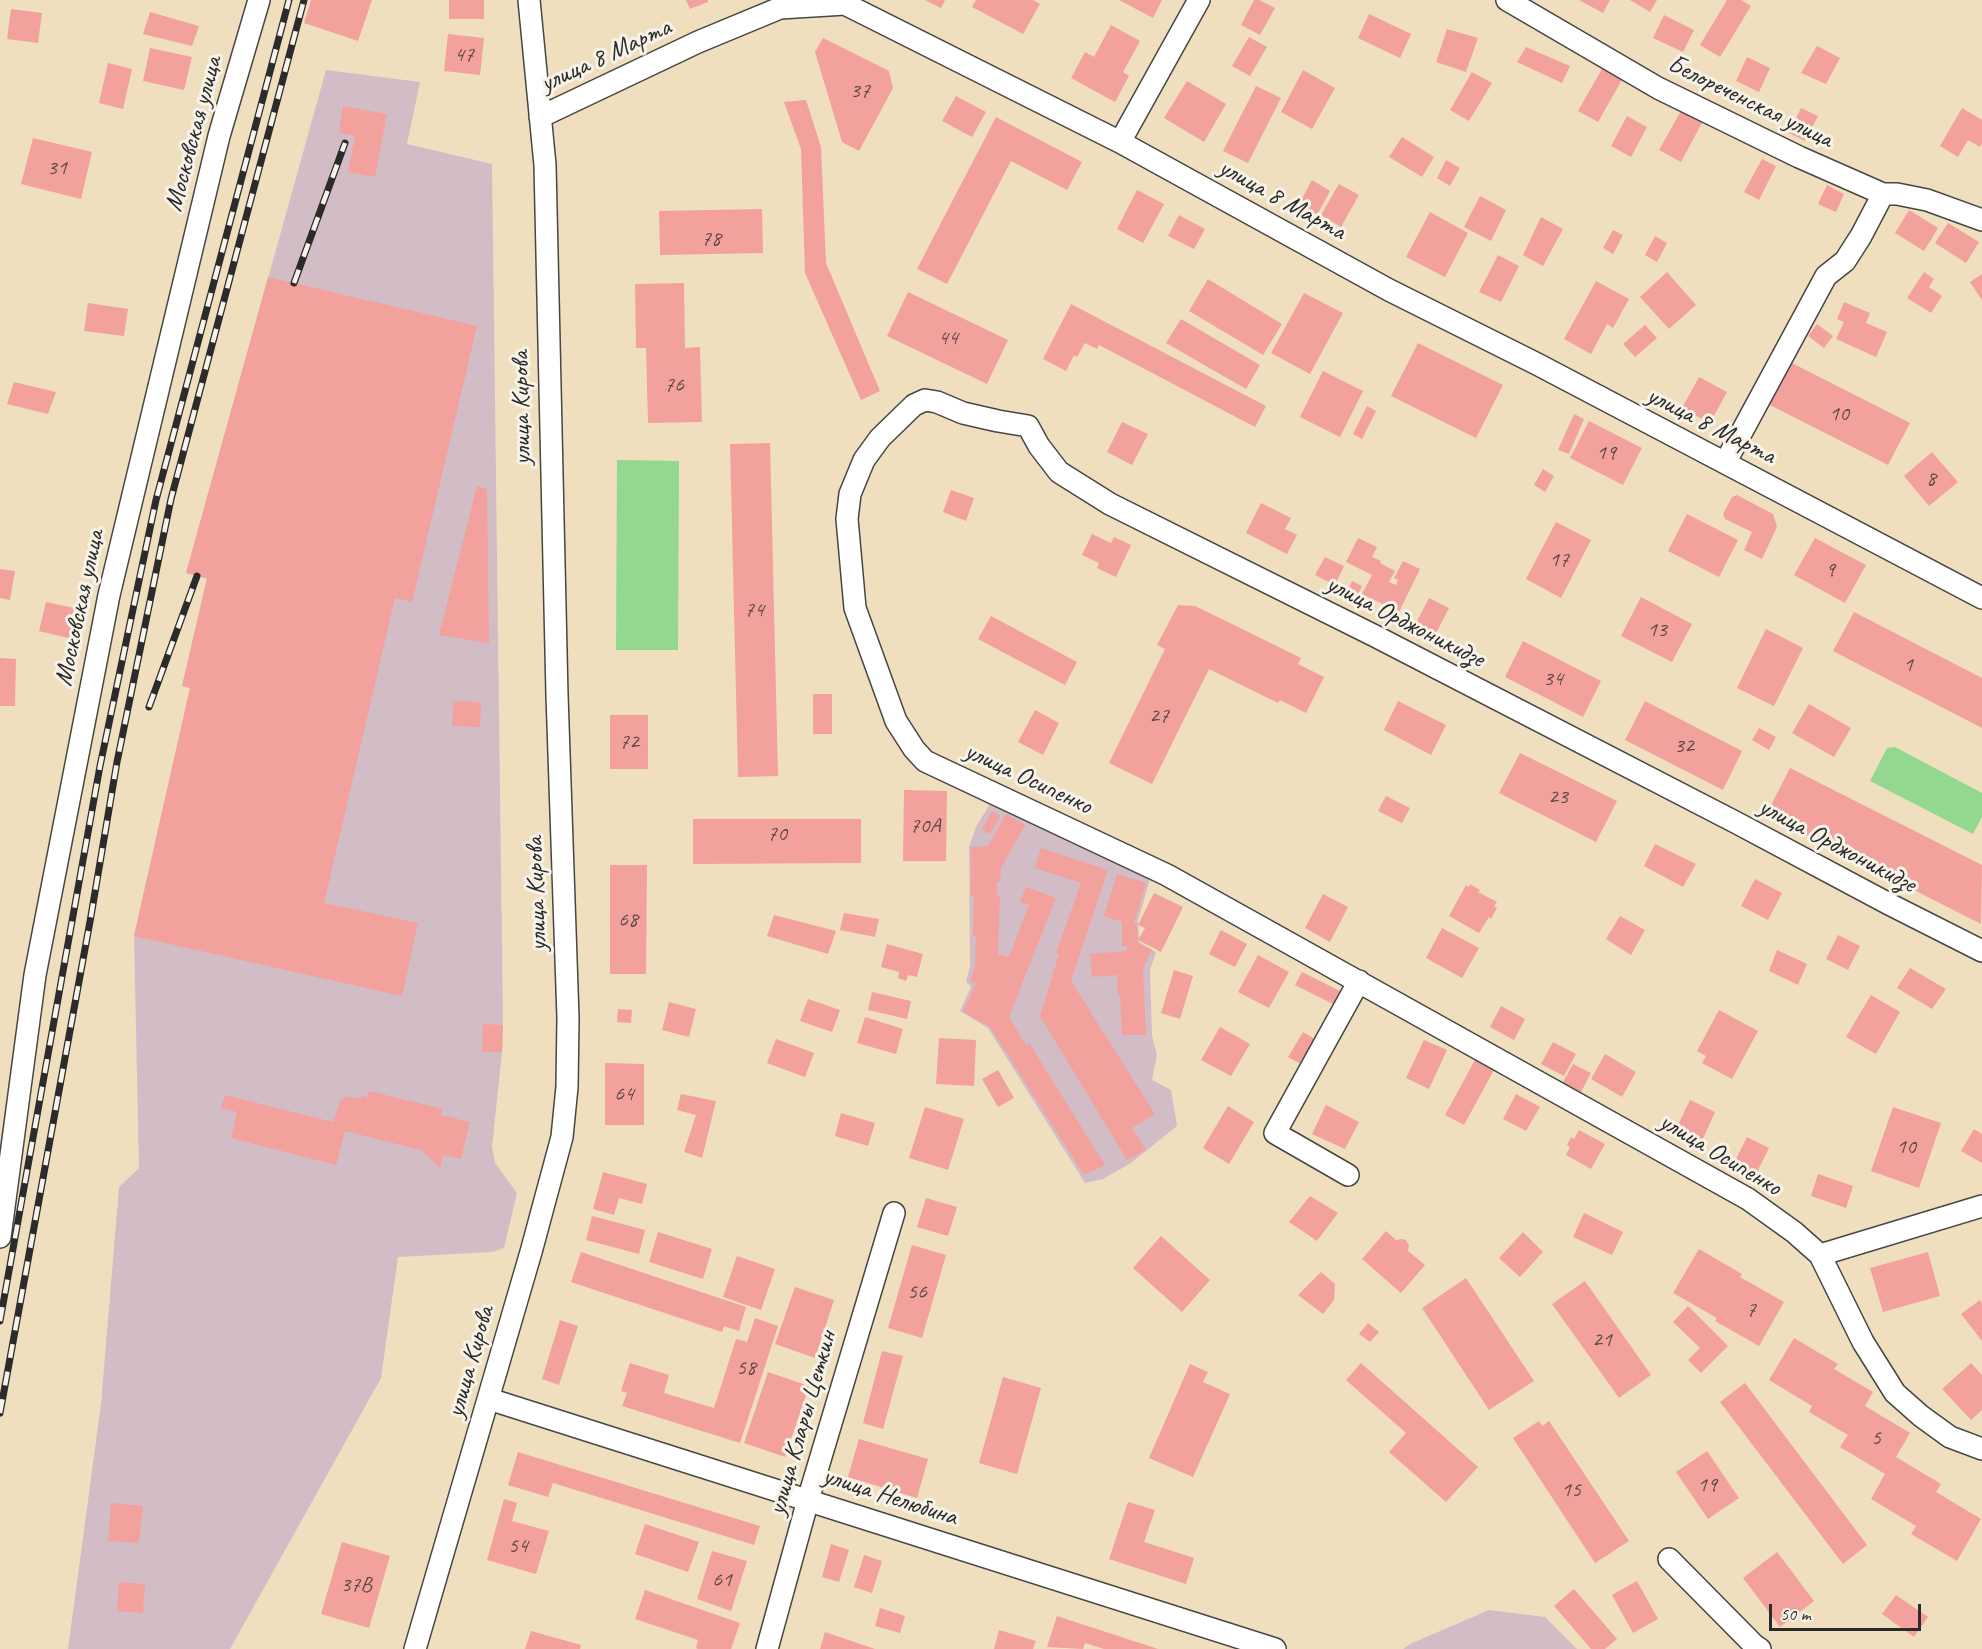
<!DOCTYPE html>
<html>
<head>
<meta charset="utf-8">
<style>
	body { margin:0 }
	#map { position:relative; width:1982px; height:1649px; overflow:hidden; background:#efdfbf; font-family:Caveat,sans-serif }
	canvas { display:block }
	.scale { position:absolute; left:1769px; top:1604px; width:152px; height:27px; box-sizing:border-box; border:3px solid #2b2b2b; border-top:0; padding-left:8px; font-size:18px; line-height:21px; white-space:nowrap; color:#2b2b2b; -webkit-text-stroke:4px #f7f3e8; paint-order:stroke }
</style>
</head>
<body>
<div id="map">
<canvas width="1982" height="1649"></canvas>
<div class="scale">50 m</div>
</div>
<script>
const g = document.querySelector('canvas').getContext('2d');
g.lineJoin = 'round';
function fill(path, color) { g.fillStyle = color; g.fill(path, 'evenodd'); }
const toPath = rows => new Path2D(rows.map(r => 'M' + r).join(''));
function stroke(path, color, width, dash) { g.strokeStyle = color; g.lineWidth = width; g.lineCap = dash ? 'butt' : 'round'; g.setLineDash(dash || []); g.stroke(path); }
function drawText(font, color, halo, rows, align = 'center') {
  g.font = font + ' Caveat,sans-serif'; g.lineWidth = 6; g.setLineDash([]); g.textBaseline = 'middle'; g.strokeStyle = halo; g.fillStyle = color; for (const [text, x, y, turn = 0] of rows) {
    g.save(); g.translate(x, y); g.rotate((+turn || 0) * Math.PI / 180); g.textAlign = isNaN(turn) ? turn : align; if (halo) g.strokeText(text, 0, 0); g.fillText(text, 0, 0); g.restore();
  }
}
const industrial = toPath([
	[326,70,420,82,407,144,492,164,503,1025,502,1052,492,1147,495,1163,517,1193,504,1248,492,1252,398,1257,381,1378,230,1649,68,1649,101,1404,119,1187,139,1168,134,936,190,688,182,686,207,579,186,573],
	[990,804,1151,876,1138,920,1139,942,1156,952,1150,970,1152,1036,1157,1055,1152,1080,1171,1090,1177,1126,1131,1163,1103,1179,1085,1183,988,1028,960,1011,971,987,966,981,970,967,969,847,976,827],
	[1489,1610,1545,1617,1577,1649,1403,1649,1410,1644]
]);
const green = toPath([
	[617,460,679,461,678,650,616,650],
	[1895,747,1982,793,1982,817,1973,834,1870,781,1887,748]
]);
const building = toPath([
	[311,0,372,0,358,41,304,23],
	[449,0,484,0,484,19,449,19],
	[686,0,708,0,708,2,690,9],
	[925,0,945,0,941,8],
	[976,0,1033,0,1040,4,1023,34,972,7],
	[1119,0,1162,0,1153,18],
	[1254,0,1259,0,1275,8,1260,35,1241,25],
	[1579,0,1610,0,1603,13],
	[1630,0,1657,0,1650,12],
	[1727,0,1741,0,1751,6,1720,57,1700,45],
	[11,9,42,13,38,43,7,39],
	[150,12,199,26,192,46,143,34],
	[1369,14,1411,34,1400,58,1358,38],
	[1664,15,1694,30,1683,52,1653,38],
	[1111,25,1140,41,1123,72,1129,76,1115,102,1071,78,1085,52,1094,57],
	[1447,29,1478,38,1466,72,1436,62],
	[448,34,484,38,480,75,444,71],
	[1249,37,1267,47,1250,76,1232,66],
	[823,38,889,71,893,88,859,151,842,142,815,52],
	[1817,46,1840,58,1826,84,1801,73],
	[1526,47,1570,66,1562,83,1517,62],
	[150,48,192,57,184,90,143,81],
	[1747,57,1770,68,1759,92,1736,81],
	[108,63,132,69,123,109,99,103],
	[1603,67,1623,78,1598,122,1578,111],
	[1303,70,1335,88,1312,129,1281,112],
	[1472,72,1492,83,1469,121,1450,110],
	[1187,81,1226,104,1204,142,1164,118],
	[1256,86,1281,98,1248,163,1223,151],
	[956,96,986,112,972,137,942,121],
	[806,100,821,147,826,263,880,391,861,400,805,273,801,149,784,102],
	[343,106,387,114,375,177,348,172,355,136,339,133],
	[1801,108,1818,116,1805,141,1789,133],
	[1962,108,1982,120,1982,143,1980,147,1968,140,1958,157,1940,146],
	[1682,109,1703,121,1681,162,1659,150],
	[1627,116,1647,127,1631,157,1611,146],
	[996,117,1082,162,1067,190,1011,161,947,284,917,269],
	[1402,137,1434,157,1422,177,1389,157],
	[33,138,92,152,81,199,21,184],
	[1762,159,1776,166,1759,200,1744,192],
	[1446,160,1460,168,1450,186,1437,178],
	[1312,180,1330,191,1317,215,1299,204],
	[1339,184,1359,195,1341,227,1321,215],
	[1827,185,1844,194,1836,212,1818,204],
	[1137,190,1164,204,1143,243,1117,229],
	[1480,196,1506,210,1491,241,1464,227],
	[762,209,763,253,660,255,659,211],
	[1909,210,1938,228,1924,251,1895,233],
	[1430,212,1468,233,1445,277,1406,257],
	[1179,215,1205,229,1194,249,1168,236],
	[1541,217,1563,229,1543,266,1523,255],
	[1948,223,1979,242,1966,263,1935,243],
	[1613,230,1623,235,1613,254,1603,248],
	[1655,236,1667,243,1657,262,1645,255],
	[1498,255,1519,266,1501,302,1479,292],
	[1667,272,1696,305,1669,329,1640,297],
	[1924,272,1934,279,1929,287,1942,296,1931,313,1907,298],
	[1982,274,1982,300,1970,282],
	[268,277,477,326,412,602,395,598,324,903,418,923,402,996,134,936,190,688,182,686,207,578,186,573],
	[1208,279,1282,324,1263,355,1189,311],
	[1596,281,1629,299,1613,328,1607,324,1591,354,1564,339],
	[684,283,685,348,700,347,702,422,648,423,646,348,636,348,635,284],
	[908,292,1008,340,987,384,887,336],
	[1304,293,1343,313,1310,374,1271,353],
	[1844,302,1870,313,1866,323,1887,332,1876,357,1836,339,1844,322,1837,319],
	[88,303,128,309,124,336,84,331],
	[1071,304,1266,406,1255,427,1099,345,1097,349,1085,343,1077,357,1074,355,1066,371,1043,359],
	[1181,319,1260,365,1246,389,1166,343],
	[1817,324,1833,336,1824,348,1808,336],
	[1645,325,1657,338,1635,357,1623,344],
	[1418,343,1503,385,1476,438,1391,396],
	[1790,362,1910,423,1888,465,1768,404],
	[1323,371,1363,391,1340,437,1300,417],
	[1699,377,1727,392,1710,423,1682,408],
	[14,382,56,392,48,414,7,404],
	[1367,406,1376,411,1362,439,1353,434],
	[1574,414,1584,419,1569,454,1558,450],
	[1589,421,1642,448,1623,485,1570,458],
	[1122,422,1148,434,1132,465,1107,452],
	[770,443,778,776,738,777,730,444],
	[1932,452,1958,482,1929,506,1904,476],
	[1543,469,1554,476,1545,492,1534,485],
	[477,486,487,489,489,643,439,635],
	[951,490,974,498,966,521,943,512],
	[1737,495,1773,514,1777,527,1762,559,1744,550,1752,532,1725,519,1723,514,1732,497],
	[1261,503,1291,518,1285,529,1297,535,1287,554,1246,533],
	[1687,514,1738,540,1719,577,1668,551],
	[1556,522,1591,540,1561,598,1526,579],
	[1092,534,1111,543,1114,537,1131,545,1116,577,1097,568,1099,563,1082,555],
	[1358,538,1377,547,1372,557,1381,561,1380,563,1395,571,1389,582,1396,585,1398,580,1394,578,1403,561,1420,569,1399,612,1362,594,1372,575,1346,562],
	[1815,538,1866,565,1845,603,1794,575],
	[1325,557,1344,566,1335,585,1315,575],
	[0,569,15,571,10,600,0,598],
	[1352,581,1362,586,1357,597,1347,592],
	[1641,597,1692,624,1672,662,1621,636],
	[1429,598,1449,608,1434,637,1414,627],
	[46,602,79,609,72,639,39,631],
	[1178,605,1195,606,1230,623,1301,658,1298,664,1324,677,1306,713,1280,700,1278,703,1209,669,1152,784,1109,763,1165,649,1157,645],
	[1854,612,1982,678,1982,728,1833,651],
	[991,616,1077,662,1065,685,978,639],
	[1766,629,1803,648,1774,706,1737,688],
	[1523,641,1601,681,1583,717,1505,677],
	[0,658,16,659,15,706,0,706],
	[813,694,832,694,832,734,813,734],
	[453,701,481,702,480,727,452,726],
	[1398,701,1446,725,1431,755,1384,730],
	[1645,701,1742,751,1723,790,1625,740],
	[1809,704,1851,728,1834,757,1792,733],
	[1035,710,1059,723,1043,755,1018,742],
	[610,715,648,715,648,769,610,769],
	[1759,728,1776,737,1769,750,1752,740],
	[1520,753,1617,801,1596,842,1499,793],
	[1790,768,1982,865,1981,924,1766,815],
	[904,790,947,791,946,861,903,861],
	[1386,796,1410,808,1402,823,1378,811],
	[992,811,1000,816,990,834,982,829],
	[1006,814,1025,825,1001,868,1000,882,997,882,997,896,1000,896,998,954,1009,957,1029,905,1020,902,1026,887,1056,898,1009,1017,1026,1045,1029,1043,1105,1165,1084,1175,990,1027,963,1012,976,983,970,981,975,968,976,937,973,937,974,896,971,896,971,847,988,846],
	[693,819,861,819,861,863,693,864],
	[1655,844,1696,864,1683,887,1644,866],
	[1041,848,1108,870,1071,981,1155,1114,1132,1128,1146,1150,1127,1160,1040,1016,1059,954,1056,953,1081,883,1035,868],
	[610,865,647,865,646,974,610,974],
	[1117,874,1146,883,1134,924,1137,924,1138,943,1152,950,1143,968,1146,1035,1122,1035,1120,995,1118,995,1117,975,1092,977,1090,954,1127,951,1127,946,1122,946,1122,922,1104,916],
	[1755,879,1782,893,1768,920,1741,906],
	[1470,884,1480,890,1478,892,1497,902,1494,906,1497,908,1491,919,1489,917,1479,933,1449,916,1466,885,1469,887],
	[1154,893,1183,907,1161,952,1138,940,1145,928,1138,925],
	[1323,894,1348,907,1330,942,1305,928],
	[844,913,879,919,875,937,840,930],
	[774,915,836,931,828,954,767,936],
	[1620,916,1645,930,1631,955,1606,939],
	[1442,928,1479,948,1462,978,1426,958],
	[1221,930,1247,944,1235,967,1209,954],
	[1838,935,1860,946,1848,970,1826,959],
	[887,944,923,954,917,977,908,975,906,981,898,978,899,972,881,967],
	[1777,950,1807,964,1798,985,1769,971],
	[1258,955,1289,972,1269,1008,1238,992],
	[1910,968,1946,989,1932,1009,1897,988],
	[1174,970,1193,976,1180,1019,1161,1013],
	[1302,972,1340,991,1333,1004,1295,985],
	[872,992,911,1001,907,1019,868,1010],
	[1871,995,1900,1012,1876,1054,1846,1037],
	[808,999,840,1010,832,1032,800,1021],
	[669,1002,696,1009,689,1037,662,1030],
	[1501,1006,1525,1019,1514,1040,1490,1027],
	[618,1009,632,1010,631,1023,617,1022],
	[1719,1010,1758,1031,1732,1079,1702,1063,1706,1056,1697,1051],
	[865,1017,903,1029,896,1054,857,1043],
	[483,1024,503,1025,502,1052,482,1052],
	[1220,1027,1250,1044,1231,1076,1201,1060],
	[1303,1032,1315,1039,1301,1064,1288,1057],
	[939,1038,976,1040,974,1086,936,1084],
	[776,1039,814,1053,805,1077,767,1063],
	[1424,1040,1447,1050,1429,1089,1406,1078],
	[1553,1042,1576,1054,1564,1076,1541,1064],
	[1605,1054,1636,1072,1622,1097,1591,1079],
	[1476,1058,1495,1068,1464,1125,1445,1115],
	[605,1063,644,1064,644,1125,605,1125],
	[1573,1064,1591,1073,1580,1094,1562,1084],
	[998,1070,1014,1098,998,1107,982,1079],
	[369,1091,443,1109,441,1115,470,1122,461,1159,443,1155,440,1168,421,1150,345,1131,336,1165,231,1138,237,1112,221,1108,225,1095,333,1122,340,1101,346,1096,361,1099,362,1096,367,1097],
	[681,1094,716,1101,702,1158,684,1152,696,1115,677,1110],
	[1516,1094,1540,1107,1526,1131,1503,1119],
	[1690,1100,1715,1112,1701,1143,1675,1131],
	[1326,1105,1359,1122,1345,1149,1312,1134],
	[1228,1106,1254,1122,1229,1164,1203,1148],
	[925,1107,964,1119,948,1170,909,1158],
	[1893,1107,1941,1123,1919,1188,1871,1171],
	[841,1113,875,1123,868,1146,835,1136],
	[1974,1129,1982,1134,1982,1163,1961,1151],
	[1579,1130,1605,1144,1591,1169,1566,1155,1570,1147,1567,1145,1571,1137,1574,1139],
	[1747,1137,1769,1148,1752,1182,1730,1171],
	[603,1172,647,1184,642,1204,619,1198,614,1215,593,1209],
	[1818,1174,1853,1186,1846,1208,1811,1196],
	[1310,1196,1338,1213,1317,1241,1289,1222],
	[926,1198,957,1207,948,1236,917,1227],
	[1584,1213,1623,1232,1612,1255,1573,1237],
	[592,1216,645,1230,639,1254,586,1240],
	[1386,1231,1396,1240,1401,1239,1406,1240,1409,1245,1408,1251,1425,1265,1401,1293,1362,1259],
	[658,1232,712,1249,703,1279,649,1262],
	[1523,1232,1543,1252,1520,1277,1499,1258],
	[1161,1236,1210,1280,1182,1312,1133,1268],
	[912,1245,946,1255,922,1338,888,1328],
	[1699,1249,1742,1274,1740,1277,1784,1302,1759,1346,1715,1321,1717,1318,1673,1293],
	[581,1252,746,1307,739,1331,724,1326,722,1332,571,1282],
	[1928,1252,1940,1296,1883,1312,1870,1268],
	[737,1256,775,1269,761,1310,723,1297],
	[1321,1272,1335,1284,1334,1300,1323,1314,1298,1295],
	[1466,1278,1534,1381,1489,1410,1422,1308],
	[1585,1281,1651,1375,1619,1398,1552,1304],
	[795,1287,834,1300,815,1358,775,1344],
	[1980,1300,1982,1303,1982,1341,1961,1314],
	[1688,1306,1728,1346,1701,1373,1688,1360,1700,1348,1673,1322],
	[755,1318,778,1326,740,1443,622,1406,627,1393,621,1391,630,1363,669,1375,664,1393,714,1408,736,1339,747,1342],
	[560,1320,578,1326,559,1385,542,1379],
	[1368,1323,1379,1332,1370,1342,1359,1334],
	[1794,1338,1838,1364,1834,1369,1873,1392,1865,1406,1910,1433,1896,1457,1941,1484,1936,1492,1981,1519,1957,1561,1911,1534,1916,1526,1871,1499,1885,1474,1840,1447,1848,1435,1809,1412,1812,1406,1769,1380],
	[882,1351,903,1356,883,1429,863,1423],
	[1361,1363,1478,1467,1446,1502,1389,1452,1406,1433,1346,1380],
	[1971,1363,1982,1375,1982,1410,1971,1420,1942,1389],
	[1190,1364,1208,1372,1203,1382,1230,1394,1193,1477,1149,1458],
	[768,1372,809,1386,785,1457,744,1443],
	[1003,1377,1041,1388,1017,1474,979,1463],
	[1745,1383,1867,1545,1843,1564,1720,1402],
	[1539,1421,1542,1426,1549,1421,1629,1541,1595,1563,1513,1438],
	[859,1439,928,1459,917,1498,848,1477],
	[1707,1451,1739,1498,1708,1519,1676,1472],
	[518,1452,760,1526,754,1545,553,1483,548,1497,508,1485],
	[504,1499,517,1503,512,1521,549,1531,536,1574,487,1560],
	[1128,1502,1155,1510,1144,1542,1194,1558,1186,1584,1109,1559],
	[111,1503,143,1506,139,1543,108,1541],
	[645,1524,699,1542,688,1572,635,1554],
	[342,1542,390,1556,369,1628,321,1614],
	[831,1544,849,1550,839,1582,822,1577],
	[712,1551,747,1561,731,1611,697,1599],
	[1777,1552,1814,1601,1780,1627,1743,1578],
	[864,1555,882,1561,872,1593,854,1587],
	[1637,1581,1658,1619,1633,1633,1612,1595],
	[119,1582,145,1584,143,1613,117,1611],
	[1574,1589,1617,1639,1605,1649,1591,1649,1554,1606],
	[645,1590,740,1623,731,1649,698,1649,696,1648,698,1640,635,1619],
	[1896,1595,1928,1617,1914,1637,1882,1614],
	[880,1608,905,1616,900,1633,875,1626],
	[1057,1616,1158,1649,1104,1649,1085,1643,1083,1649,1047,1647],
	[999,1630,1036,1641,1033,1649,994,1649],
	[531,1631,581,1645,580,1649,525,1649],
	[825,1632,875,1649,820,1649]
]);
const minor = toPath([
	[1507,0,1658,88,1799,157,1883,194,1897,194,1927,200,1982,220],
	[540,117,698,42,780,8,845,4,1120,142,1389,290,1537,364,1982,598],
	[1120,142,1199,0],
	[1725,463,1826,276,1845,261,1861,236,1883,194],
	[1982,951,1889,904,1737,823,1375,636,1110,504,1059,472,1039,446,1028,426,998,421,963,413,937,402,925,400,914,405,880,438,864,460,850,494,847,519,855,608,896,721,914,749,925,761,1167,875,1748,1199,1794,1232,1820,1255,1863,1342,1895,1393,1921,1416,1950,1437,1982,1449],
	[1348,1175,1275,1133,1359,981],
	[0,1237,35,975,109,595,219,136,259,0],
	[1820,1255,1982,1206],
	[489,1399,1275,1649],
	[1669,1559,1754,1645,1760,1649],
	[415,1649,531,1252,562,1137,567,1087,568,1018,557,695,545,165,529,0],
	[767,1649,808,1500,894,1213]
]);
const rail = toPath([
	[294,283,345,143],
	[149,707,197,576],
	[0,1321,100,766,156,500,289,0],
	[0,1413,91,916,117,762,171,499,304,0]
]);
const numberNames = [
	["47",464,55],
	["37",860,91],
	["31",57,168],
	["78",711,239],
	["44",948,338],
	["76",674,385],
	["10",1839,414],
	["19",1606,453],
	["8",1931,479],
	["17",1559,560],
	["9",1830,570],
	["74",754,610],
	["13",1657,630],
	["1",1908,665],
	["34",1553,679],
	["27",1159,716],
	["72",629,742],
	["32",1684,746],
	["23",1558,797],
	["70А",925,826],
	["70",777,834],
	["68",628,920],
	["64",624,1094],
	["10",1906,1147],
	["56",917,1292],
	["7",1751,1310],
	["21",1602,1340],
	["58",746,1368],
	["5",1876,1438],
	["19",1707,1485],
	["15",1571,1490],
	["54",518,1546],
	["61",722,1580],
	["37В",356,1585]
];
const streetNames = [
	["улица 8 Марта",606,56,-25],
	["Белореченская улица",1750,102,26],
	["Московская улица",194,134,-75],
	["улица 8 Марта",1282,200,29],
	["улица Кирова",522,408,-91],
	["улица 8 Марта",1711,426,27],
	["Московская улица",80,608,-78],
	["улица Орджоникидзе",1405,622,27],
	["улица Осипенко",1028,779,25],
	["улица Орджоникидзе",1837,846,28],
	["улица Кирова",537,894,-92],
	["улица Осипенко",1720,1155,31],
	["улица Кирова",471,1362,-74],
	["улица Клары Цеткин",803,1423,-74],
	["улица Нелюбина",890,1497,18]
];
fill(industrial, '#d2bdc6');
fill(green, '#94d78f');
fill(building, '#f3a19c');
stroke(minor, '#484641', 24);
stroke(minor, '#fff', 21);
stroke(rail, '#2b2b2b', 7);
stroke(rail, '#f7f3e8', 4.5, [14]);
drawText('22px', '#5d4847', null, numberNames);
drawText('26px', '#2b2b2b', '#f7f3e8', streetNames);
</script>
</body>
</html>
